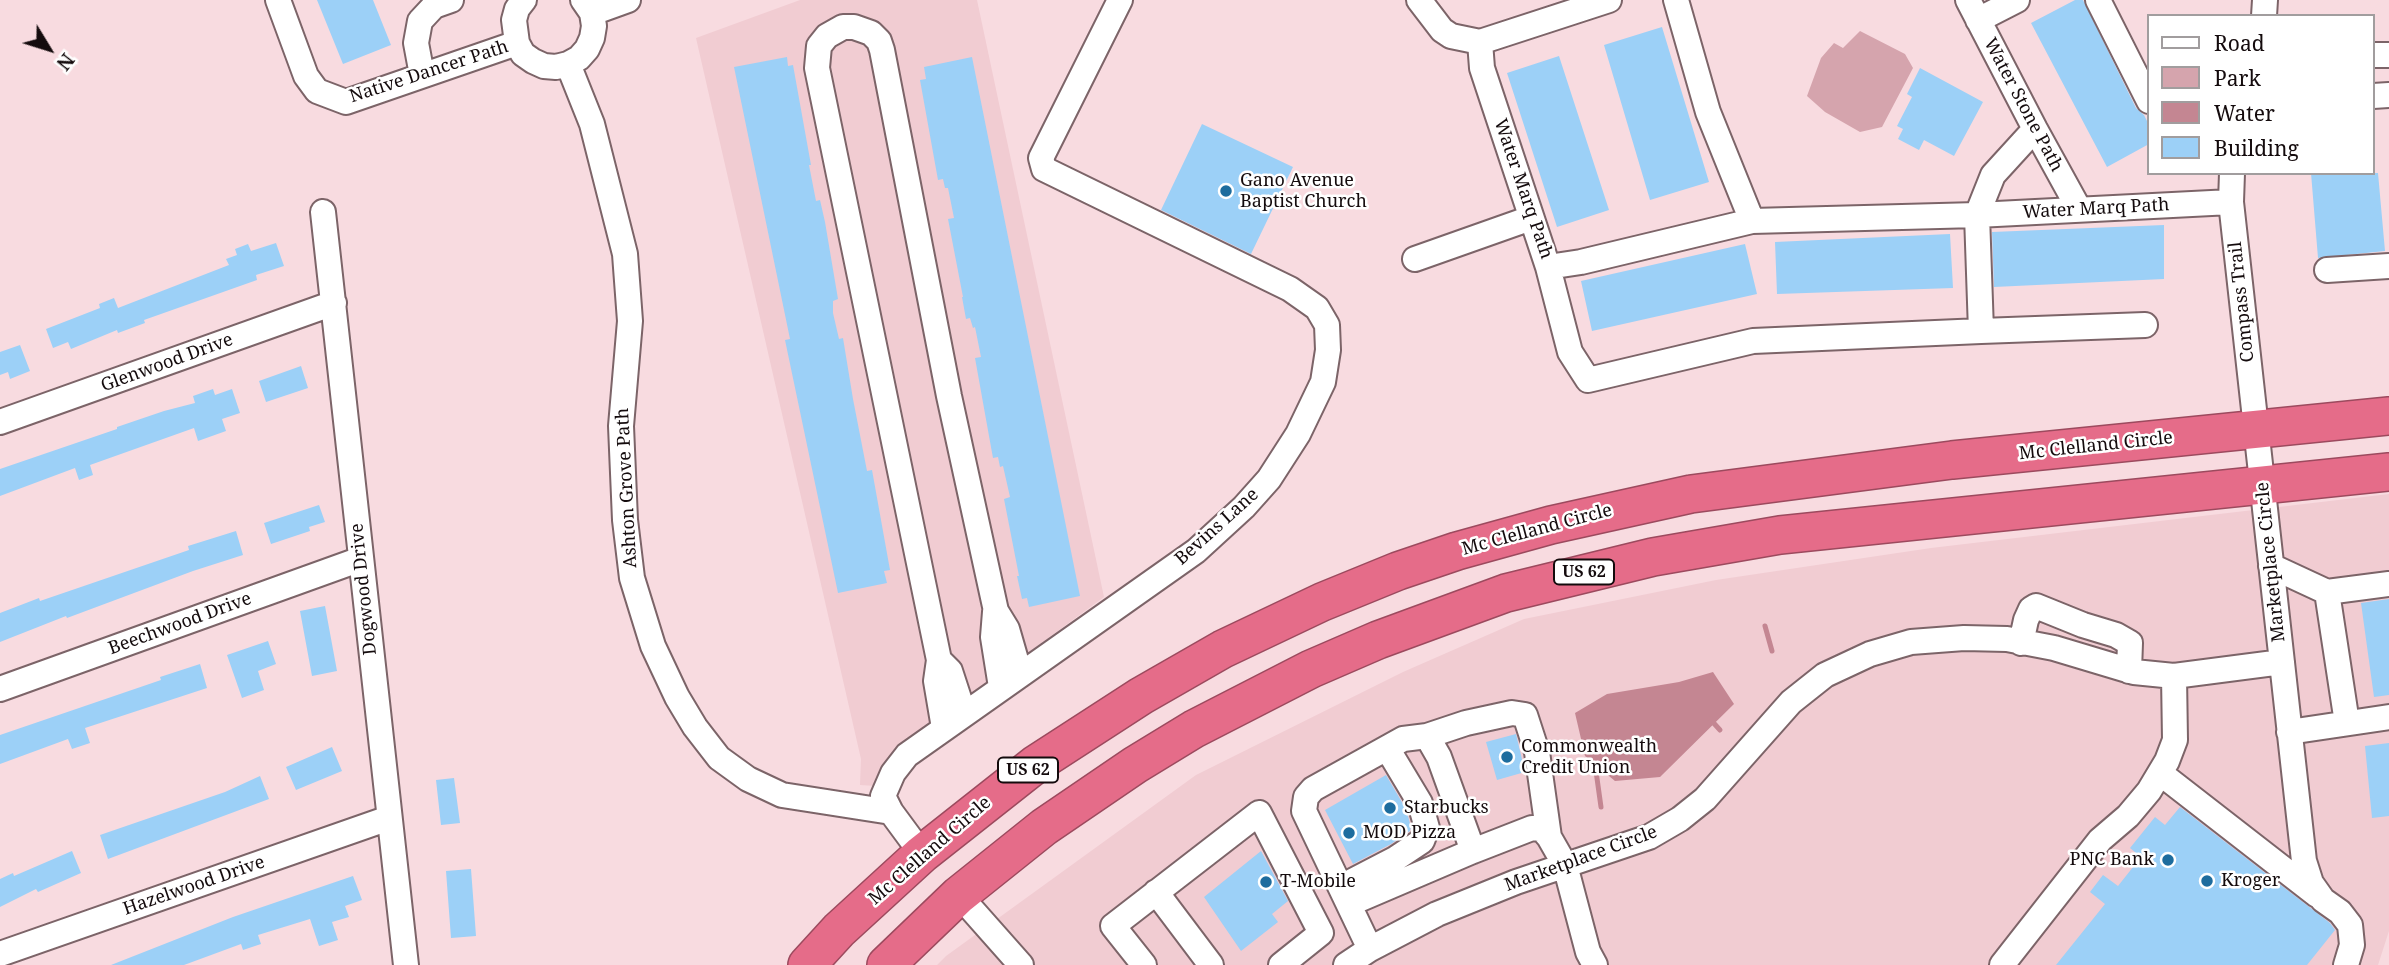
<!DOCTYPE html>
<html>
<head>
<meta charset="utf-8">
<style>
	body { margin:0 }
	#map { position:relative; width:2389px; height:965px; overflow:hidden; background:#f8dbe0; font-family:"Noto Serif",serif }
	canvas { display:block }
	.legend { position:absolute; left:2147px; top:14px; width:228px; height:161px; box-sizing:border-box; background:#fff; border:2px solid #a19d9e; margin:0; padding:9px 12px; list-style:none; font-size:21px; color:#140b0d }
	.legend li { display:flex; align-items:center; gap:14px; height:35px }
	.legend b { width:35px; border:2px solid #a19d9e }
	.north { position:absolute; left:14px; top:14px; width:70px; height:70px; -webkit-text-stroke:5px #fff; paint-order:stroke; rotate:128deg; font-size:19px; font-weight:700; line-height:28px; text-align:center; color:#140b0d }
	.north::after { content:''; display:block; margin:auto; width:24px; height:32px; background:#140b0d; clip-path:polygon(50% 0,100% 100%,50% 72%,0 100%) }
</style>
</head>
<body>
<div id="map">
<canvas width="2389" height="965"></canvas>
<ul class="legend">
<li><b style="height:9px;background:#fff"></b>Road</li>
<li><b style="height:19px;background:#d5a4ad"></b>Park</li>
<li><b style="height:19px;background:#c48692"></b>Water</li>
<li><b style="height:19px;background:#9cd0f7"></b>Building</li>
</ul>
<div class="north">N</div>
</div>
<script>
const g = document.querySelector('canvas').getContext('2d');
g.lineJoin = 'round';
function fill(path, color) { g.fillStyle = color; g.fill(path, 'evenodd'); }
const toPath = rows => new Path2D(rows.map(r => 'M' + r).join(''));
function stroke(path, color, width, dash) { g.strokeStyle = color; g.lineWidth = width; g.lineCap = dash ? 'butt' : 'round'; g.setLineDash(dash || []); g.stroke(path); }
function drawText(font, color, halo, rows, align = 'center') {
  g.font = font + ' "Noto Serif",serif'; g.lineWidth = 5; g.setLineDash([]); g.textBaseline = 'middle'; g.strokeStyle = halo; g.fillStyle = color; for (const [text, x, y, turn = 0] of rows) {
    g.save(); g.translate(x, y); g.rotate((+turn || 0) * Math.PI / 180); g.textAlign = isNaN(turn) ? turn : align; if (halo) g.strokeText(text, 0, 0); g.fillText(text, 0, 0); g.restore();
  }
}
const built = toPath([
	[800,0,977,0,1104,597,906,743,876,786,860,785,861,759,696,38],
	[2389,494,2389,931,2378,965,937,965,946,956,1196,775,1403,672,1524,619,1716,580,1931,548]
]);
const green = toPath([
	[1860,31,1905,54,1913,68,1882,127,1860,132,1825,112,1807,96,1821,58,1834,43,1843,48]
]);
const water = toPath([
	[1713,672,1734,704,1660,777,1615,781,1585,756,1575,713,1607,694,1679,682]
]);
const stream = toPath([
	[1765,626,1772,651],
	[1710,719,1720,730],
	[1599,760,1595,764,1601,807]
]);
const building = toPath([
	[317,0,373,0,391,45,343,64],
	[2075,0,2083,0,2136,108,2144,115,2149,125,2149,144,2107,167,2031,23],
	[1662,27,1709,182,1650,200,1604,45],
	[1559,56,1609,210,1557,227,1507,73],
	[787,57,788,66,793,65,811,165,809,165,816,201,820,200,825,222,838,299,833,301,833,313,839,339,843,338,853,399,867,471,872,470,890,570,884,571,887,583,838,593,785,340,790,339,734,67],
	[972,57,1080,596,1029,607,1027,598,1022,599,1017,576,1019,576,1004,499,1010,497,1003,466,1000,467,998,457,993,458,989,436,975,358,981,357,975,327,973,328,970,318,966,319,962,297,963,297,948,219,954,218,948,188,945,188,943,179,938,180,920,80,926,79,924,67],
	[1920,68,1983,102,1954,156,1924,140,1919,150,1898,139,1903,129,1897,126,1912,97,1907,94],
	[1202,124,1293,167,1251,254,1161,210],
	[2311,173,2378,173,2385,251,2318,258],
	[2164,225,2164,279,1994,287,1992,232],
	[1950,234,1953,288,1777,294,1775,242],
	[276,243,284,266,256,275,257,280,144,320,145,323,118,333,117,330,71,349,68,342,53,348,46,329,100,308,99,304,114,298,118,308,229,265,226,259,237,255,235,249,248,244,251,251],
	[1745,244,1757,294,1592,331,1581,281],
	[20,345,30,371,10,379,8,372,0,375,0,352],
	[301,366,308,388,266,402,259,381],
	[213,389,215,395,232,389,240,413,222,419,226,431,198,441,194,428,90,465,93,475,79,480,75,468,0,496,0,469,117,429,117,427,164,411,195,403,193,396],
	[319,505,325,522,309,527,310,531,271,544,264,523],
	[236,531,243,555,193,571,67,618,66,616,0,642,0,613,39,598,40,601,189,550,188,546],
	[2389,599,2389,695,2374,697,2361,603],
	[325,606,337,671,312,676,300,611],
	[268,641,276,664,258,671,264,690,242,698,227,655],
	[200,664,207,688,85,728,90,743,72,749,68,739,0,764,0,735,161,680,160,677],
	[1516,734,1525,772,1497,780,1486,742],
	[2389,743,2389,816,2372,818,2365,746],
	[332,747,342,771,296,790,286,767],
	[1386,775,1406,809,1411,827,1410,831,1391,844,1353,864,1325,810],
	[260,776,269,799,108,859,100,835,225,792],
	[454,778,460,823,441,825,436,780],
	[2180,807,2330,923,2335,930,2307,965,2056,965,2105,904,2090,892,2103,875,2118,886,2141,857,2130,848,2155,817,2165,825],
	[72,851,81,873,38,892,36,889,0,907,0,879,13,873,14,876],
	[1261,851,1288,901,1272,914,1278,922,1241,951,1204,897],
	[471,869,476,936,451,938,446,871],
	[353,876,362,900,345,906,349,917,332,922,338,940,319,946,310,919,258,935,261,944,243,950,241,944,184,965,111,965,233,917]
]);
const minor = toPath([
	[278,0,306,76,317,91,346,102,517,43],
	[524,0,517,9,514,20,517,43,523,54,533,61,544,66,556,67,568,64,579,58,587,49,592,38,594,26,592,13,583,0],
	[1419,0,1442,30,1451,36,1480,42],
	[1609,0,1480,42,1482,68,1548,267,1581,262,1752,221,1977,215,2231,202],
	[1676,0,1708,112,1752,221],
	[1968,0,2035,129,2079,209],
	[2098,0,2149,101],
	[592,13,628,0],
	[2264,16,2265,0],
	[1978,20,2017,0],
	[2373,55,2389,55],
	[568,64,592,124,625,254,630,321,621,426,625,520,632,578,653,646,677,697,695,727,719,758,748,779,782,795,891,812],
	[422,75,416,43,420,21,434,6,451,0],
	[2373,96,2389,95],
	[2232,173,2231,202,2304,861,2311,883,2323,900,2340,912,2350,925,2352,945,2346,965],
	[323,212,406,965],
	[1415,259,1531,218],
	[1548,267,1570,352,1588,380,1753,341,1981,331,1977,215,1993,175,2035,129],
	[2327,270,2389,266],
	[1981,331,2145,325],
	[0,422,334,303],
	[2271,566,2327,592],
	[995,612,993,637,1001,687],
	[2021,643,2026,620,2031,609,2036,606,2083,625,2116,635,2130,643,2129,671],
	[939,660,950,671,964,714],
	[0,689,361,559],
	[2347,723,2327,592,2389,584],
	[944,728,936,681,939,660,817,68,819,46,827,36,843,27,854,27,871,33,879,41,882,50,949,396,996,611,1007,629,1020,674],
	[2289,732,2389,717],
	[1427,736,1466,723,1512,713,1525,715,1537,752,1549,837],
	[2160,773,2317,895],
	[922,854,891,812,883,796,893,773,907,755,1196,551,1244,507,1269,479,1298,434,1323,382,1328,350,1327,325,1317,308,1290,289,1044,169,1041,158,1120,0],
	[1341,887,1395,859,1422,841,1427,828,1420,803,1387,748],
	[1156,892,1211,965],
	[959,895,1021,965],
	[1349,904,1473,851],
	[1370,949,1304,811,1306,797,1313,789,1403,739,1427,736,1439,757,1473,851,1532,828,1542,829,1549,837,1565,865,1588,952,1595,965],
	[0,954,389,818],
	[1144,965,1113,926,1259,813,1321,933,1281,965],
	[1346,965,1370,949,1437,914,1516,882,1649,837,1680,819,1705,799,1791,702,1825,675,1870,654,1911,642,1964,638,2007,639,2054,648,2134,672,2174,676,2282,662],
	[2002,965,2100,840,2128,816,2149,791,2167,761,2175,740,2174,676]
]);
const highway = toPath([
	[807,965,839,930,922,854,1036,764,1141,696,1223,649,1322,602,1398,571,1457,551,1551,525,1691,494,1952,460,2389,416],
	[886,965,959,895,1044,827,1135,765,1194,729,1311,669,1378,640,1506,593,1653,557,1780,535,2389,472]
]);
const markers = [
	[1226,191,7,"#1d6c9e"],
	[1507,757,7,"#1d6c9e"],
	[1390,808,7,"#1d6c9e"],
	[1349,833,7,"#1d6c9e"],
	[2168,860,7,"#1d6c9e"],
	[2207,881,7,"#1d6c9e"],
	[1266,882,7,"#1d6c9e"]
];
const shields = [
	[1584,572,60],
	[1028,770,60]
];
const shieldNames = [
	["US 62",1584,572],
	["US 62",1028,770]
];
const streetNames = [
	["Native Dancer Path",429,72,-18],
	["Water Stone Path",2023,105,62],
	["Water Marq Path",1523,189,71],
	["Water Marq Path",2096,209,-3],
	["Compass Trail",2242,302,-96],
	["Glenwood Drive",167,363,-20],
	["Mc Clelland Circle",2096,446,-6],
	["Ashton Grove Path",627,488,-93],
	["Bevins Lane",1217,527,-42],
	["Mc Clelland Circle",1537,530,-15],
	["Marketplace Circle",2271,562,-96],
	["Dogwood Drive",364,589,-96],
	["Beechwood Drive",180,624,-20],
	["Mc Clelland Circle",930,851,-41],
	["Marketplace Circle",1581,859,-20],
	["Hazelwood Drive",194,886,-19]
];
const poiNames = [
	["Gano Avenue",1240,181],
	["Baptist Church",1240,202],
	["Commonwealth",1521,747],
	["Credit Union",1521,768],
	["Starbucks",1404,808],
	["MOD Pizza",1363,833],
	["PNC Bank",2154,860,"right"],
	["Kroger",2221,881],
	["T-Mobile",1280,882]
];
fill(built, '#f1ccd2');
fill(green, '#d5a4ad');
fill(water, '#c48692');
stroke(stream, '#c48692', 5);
fill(building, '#9cd0f7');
stroke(minor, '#7c6468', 28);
stroke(highway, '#9c4a5e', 40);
stroke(minor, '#fff', 24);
stroke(highway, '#e56c89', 37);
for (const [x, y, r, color] of markers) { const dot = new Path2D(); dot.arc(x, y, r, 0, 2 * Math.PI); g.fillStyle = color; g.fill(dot); stroke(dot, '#fff', 2.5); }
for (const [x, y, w] of shields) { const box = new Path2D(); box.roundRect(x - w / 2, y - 12.5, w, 25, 5); g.fillStyle = '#fff'; g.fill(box); stroke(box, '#140b0d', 2); }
drawText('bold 16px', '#140b0d', null, shieldNames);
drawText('18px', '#140b0d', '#fff', streetNames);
drawText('18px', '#140b0d', '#fff', poiNames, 'left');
</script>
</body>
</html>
